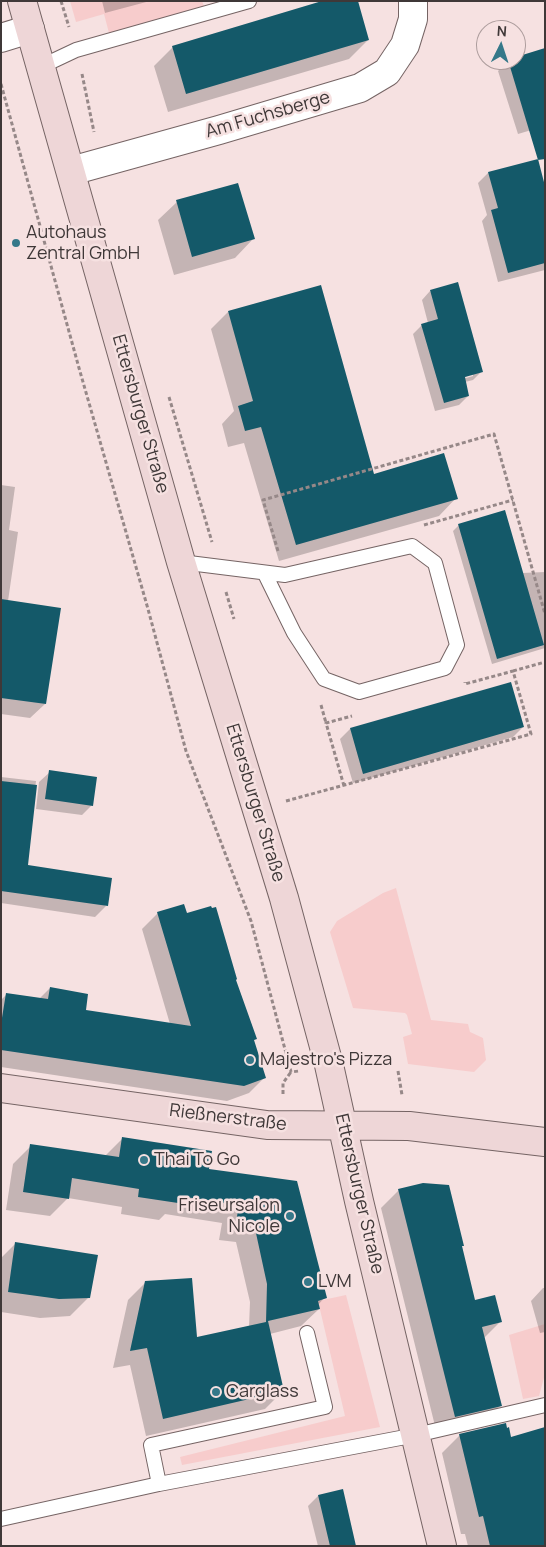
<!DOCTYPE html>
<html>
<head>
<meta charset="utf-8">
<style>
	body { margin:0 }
	#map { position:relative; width:546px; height:1547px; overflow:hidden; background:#f6e1e1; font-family:Manrope,sans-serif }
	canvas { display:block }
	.frame { position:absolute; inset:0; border:2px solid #3f3838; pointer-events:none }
	.north { position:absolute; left:476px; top:20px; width:50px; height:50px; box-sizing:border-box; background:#f6e1e1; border:1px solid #ad9d9d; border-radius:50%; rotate:4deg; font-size:14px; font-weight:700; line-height:20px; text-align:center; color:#3f3838 }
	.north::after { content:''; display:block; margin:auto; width:18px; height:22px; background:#357889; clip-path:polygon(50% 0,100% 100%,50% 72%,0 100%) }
</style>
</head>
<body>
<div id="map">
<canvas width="546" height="1547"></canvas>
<div class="frame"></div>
<div class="north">N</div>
</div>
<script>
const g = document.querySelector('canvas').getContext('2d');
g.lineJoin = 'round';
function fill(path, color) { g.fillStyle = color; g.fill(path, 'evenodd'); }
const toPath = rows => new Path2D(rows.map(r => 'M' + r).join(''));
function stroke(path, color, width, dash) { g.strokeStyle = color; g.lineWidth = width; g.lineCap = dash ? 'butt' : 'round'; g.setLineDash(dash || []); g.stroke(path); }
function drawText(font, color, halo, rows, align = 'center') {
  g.font = font + ' Manrope,sans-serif'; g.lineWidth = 5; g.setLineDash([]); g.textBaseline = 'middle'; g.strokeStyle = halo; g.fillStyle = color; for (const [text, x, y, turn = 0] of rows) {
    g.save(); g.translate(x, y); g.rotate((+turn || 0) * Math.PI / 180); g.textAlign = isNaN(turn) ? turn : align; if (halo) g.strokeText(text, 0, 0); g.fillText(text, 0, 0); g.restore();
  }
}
const green = toPath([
	[70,1,202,1,204,6,109,33,104,14,76,22],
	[396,888,431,1020,468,1024,470,1032,483,1038,486,1060,474,1072,408,1064,403,1037,412,1034,407,1015,405,1013,353,1008,330,932,337,921,383,893],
	[346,1295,380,1427,182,1465,180,1457,345,1416,318,1301],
	[545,1324,545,1374,539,1396,523,1399,509,1335]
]);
const shadow = toPath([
	[102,1,150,1,105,13],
	[368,40,349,59,168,112,154,66,173,47],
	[516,58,545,126,518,134,498,71,508,61,516,60],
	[488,173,545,191,545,270,498,282,482,221,487,215,478,183],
	[177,202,253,239,235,258,174,275,158,220],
	[430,291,482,371,473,380,465,382,468,396,459,405,435,411,413,334,422,325,428,323,422,300],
	[473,373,473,376,459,380],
	[228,312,373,475,456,498,439,516,279,561,244,443,228,447,222,424,234,411,211,329],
	[1,485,15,487,9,530,18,532,8,601,45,704,30,718,1,714],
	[459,525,522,573,545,572,545,648,492,664,453,531],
	[523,727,513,737,353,783,340,739,350,729],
	[50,772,92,805,82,815,36,809,39,782],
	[1,777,36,781,26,866,106,906,95,917,1,903],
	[158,913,186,914,235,980,255,1039,253,1041,265,1077,249,1093,227,1101,1,1067,1,1000,7,994,39,999,50,988,84,1011,170,1024,142,929],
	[123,1138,207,1170,325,1297,318,1305,319,1309,301,1326,270,1334,283,1391,265,1409,146,1436,130,1365,113,1368,128,1300,146,1282,196,1339,249,1327,250,1302,236,1242,219,1240,222,1223,165,1214,159,1220,121,1214,122,1207,68,1198,50,1216,6,1210,13,1164,31,1146,105,1156],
	[399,1190,461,1247,474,1301,501,1321,483,1339,500,1406,482,1424,437,1434,381,1208],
	[16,1243,89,1297,70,1316,40,1318,1,1312,1,1258],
	[543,1288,545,1288,545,1332,540,1333,531,1301],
	[460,1435,524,1546,468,1546,465,1534,461,1534,442,1453],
	[342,1490,355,1546,318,1546,308,1506,318,1496]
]);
const building = toPath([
	[322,1,358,1,369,40,186,94,172,46],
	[545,48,545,159,538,160,508,60,516,60,516,57],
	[538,159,545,186,545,263,508,273,491,210,498,208,488,172],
	[238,183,255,239,192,257,176,200],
	[458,282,483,372,465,377,469,396,444,403,421,324,438,319,430,290],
	[321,285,374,474,444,453,458,499,296,545,261,427,245,431,238,406,253,401,228,311],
	[505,510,544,645,497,659,458,524],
	[1,599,61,608,46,704,1,698],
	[511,682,524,727,363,774,350,728],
	[49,770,97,777,93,806,45,799],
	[1,781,37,785,28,865,112,878,108,906,1,891],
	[184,904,187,913,211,906,212,908,216,907,237,979,236,980,257,1039,254,1040,266,1078,244,1086,1,1050,1,1024,6,993,48,999,50,987,88,994,86,1010,191,1026,157,912],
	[122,1137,212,1151,209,1169,297,1181,327,1298,318,1301,320,1309,268,1321,284,1391,163,1419,147,1348,130,1351,145,1281,192,1278,197,1337,266,1322,267,1284,254,1224,236,1222,239,1205,179,1196,178,1203,138,1197,139,1189,72,1178,69,1199,23,1192,30,1144,119,1157],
	[423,1183,449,1185,464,1246,462,1246,475,1300,495,1295,502,1322,482,1327,502,1406,455,1417,398,1189],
	[15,1242,98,1255,90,1298,59,1299,8,1292],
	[506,1423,507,1428,509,1427,511,1437,545,1427,545,1546,490,1546,483,1516,479,1517,459,1434],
	[343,1489,356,1546,330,1546,318,1495]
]);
const path = toPath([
	[61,1,69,27],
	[82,74,94,132],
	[1,84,79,368,148,609,186,751,251,921,291,1072,299,1071],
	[169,397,212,542],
	[424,525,513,500],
	[278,551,263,500,494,434,545,614],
	[226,592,234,619],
	[513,671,545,662],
	[321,705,326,723],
	[344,786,326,723,352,716],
	[286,801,531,734,513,671,465,684,465,682],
	[398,1071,402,1095],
	[283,1094,283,1083,291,1072]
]);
const lane = toPath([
	[40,67,76,50,249,1],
	[181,562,285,575,412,546,435,563,457,645,445,668,359,692,324,679,294,633,265,574],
	[159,1484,151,1445,325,1407,307,1333],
	[1,1519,159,1484,416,1435,545,1405]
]);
const street = toPath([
	[1,38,30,29],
	[71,171,219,130,360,88,387,72,405,45,413,19,413,1]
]);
const secondary = toPath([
	[22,1,181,562,284,898,329,1065,359,1201,442,1546],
	[1,1088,267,1125,409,1126,545,1142]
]);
const markers = [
	[16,243,5,"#357889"],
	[250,1060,5,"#357889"],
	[144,1160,5,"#357889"],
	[290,1216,5,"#357889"],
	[308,1282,5,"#357889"],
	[216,1392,5,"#357889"]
];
const streetNames = [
	["Am Fuchsberge",268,115,-16],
	["Ettersburger Straße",140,414,74],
	["Ettersburger Straße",255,803,73],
	["Rießnerstraße",228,1118,7],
	["Ettersburger Straße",359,1194,77]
];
const poiNames = [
	["Autohaus",26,233],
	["Zentral GmbH",26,254],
	["Majestro's Pizza",260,1060],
	["Thai To Go",154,1160],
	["Friseursalon",280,1206,"right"],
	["Nicole",280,1227,"right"],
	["LVM",318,1282],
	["Carglass",226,1392]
];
fill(green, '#f7cccc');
fill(shadow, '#0003');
fill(building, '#145969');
stroke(lane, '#756464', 16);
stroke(street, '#756464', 30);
stroke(secondary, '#756464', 30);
stroke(path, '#968888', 3, [4, 2.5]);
stroke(lane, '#fff', 14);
stroke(street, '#fff', 28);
stroke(secondary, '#eed6d7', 28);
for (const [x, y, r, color] of markers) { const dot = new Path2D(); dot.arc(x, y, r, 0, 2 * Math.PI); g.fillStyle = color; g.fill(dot); stroke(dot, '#f6e1e1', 2); }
drawText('18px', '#3f3838', '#f6e1e1', streetNames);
drawText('18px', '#3f3838', '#f6e1e1', poiNames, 'left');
</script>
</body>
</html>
